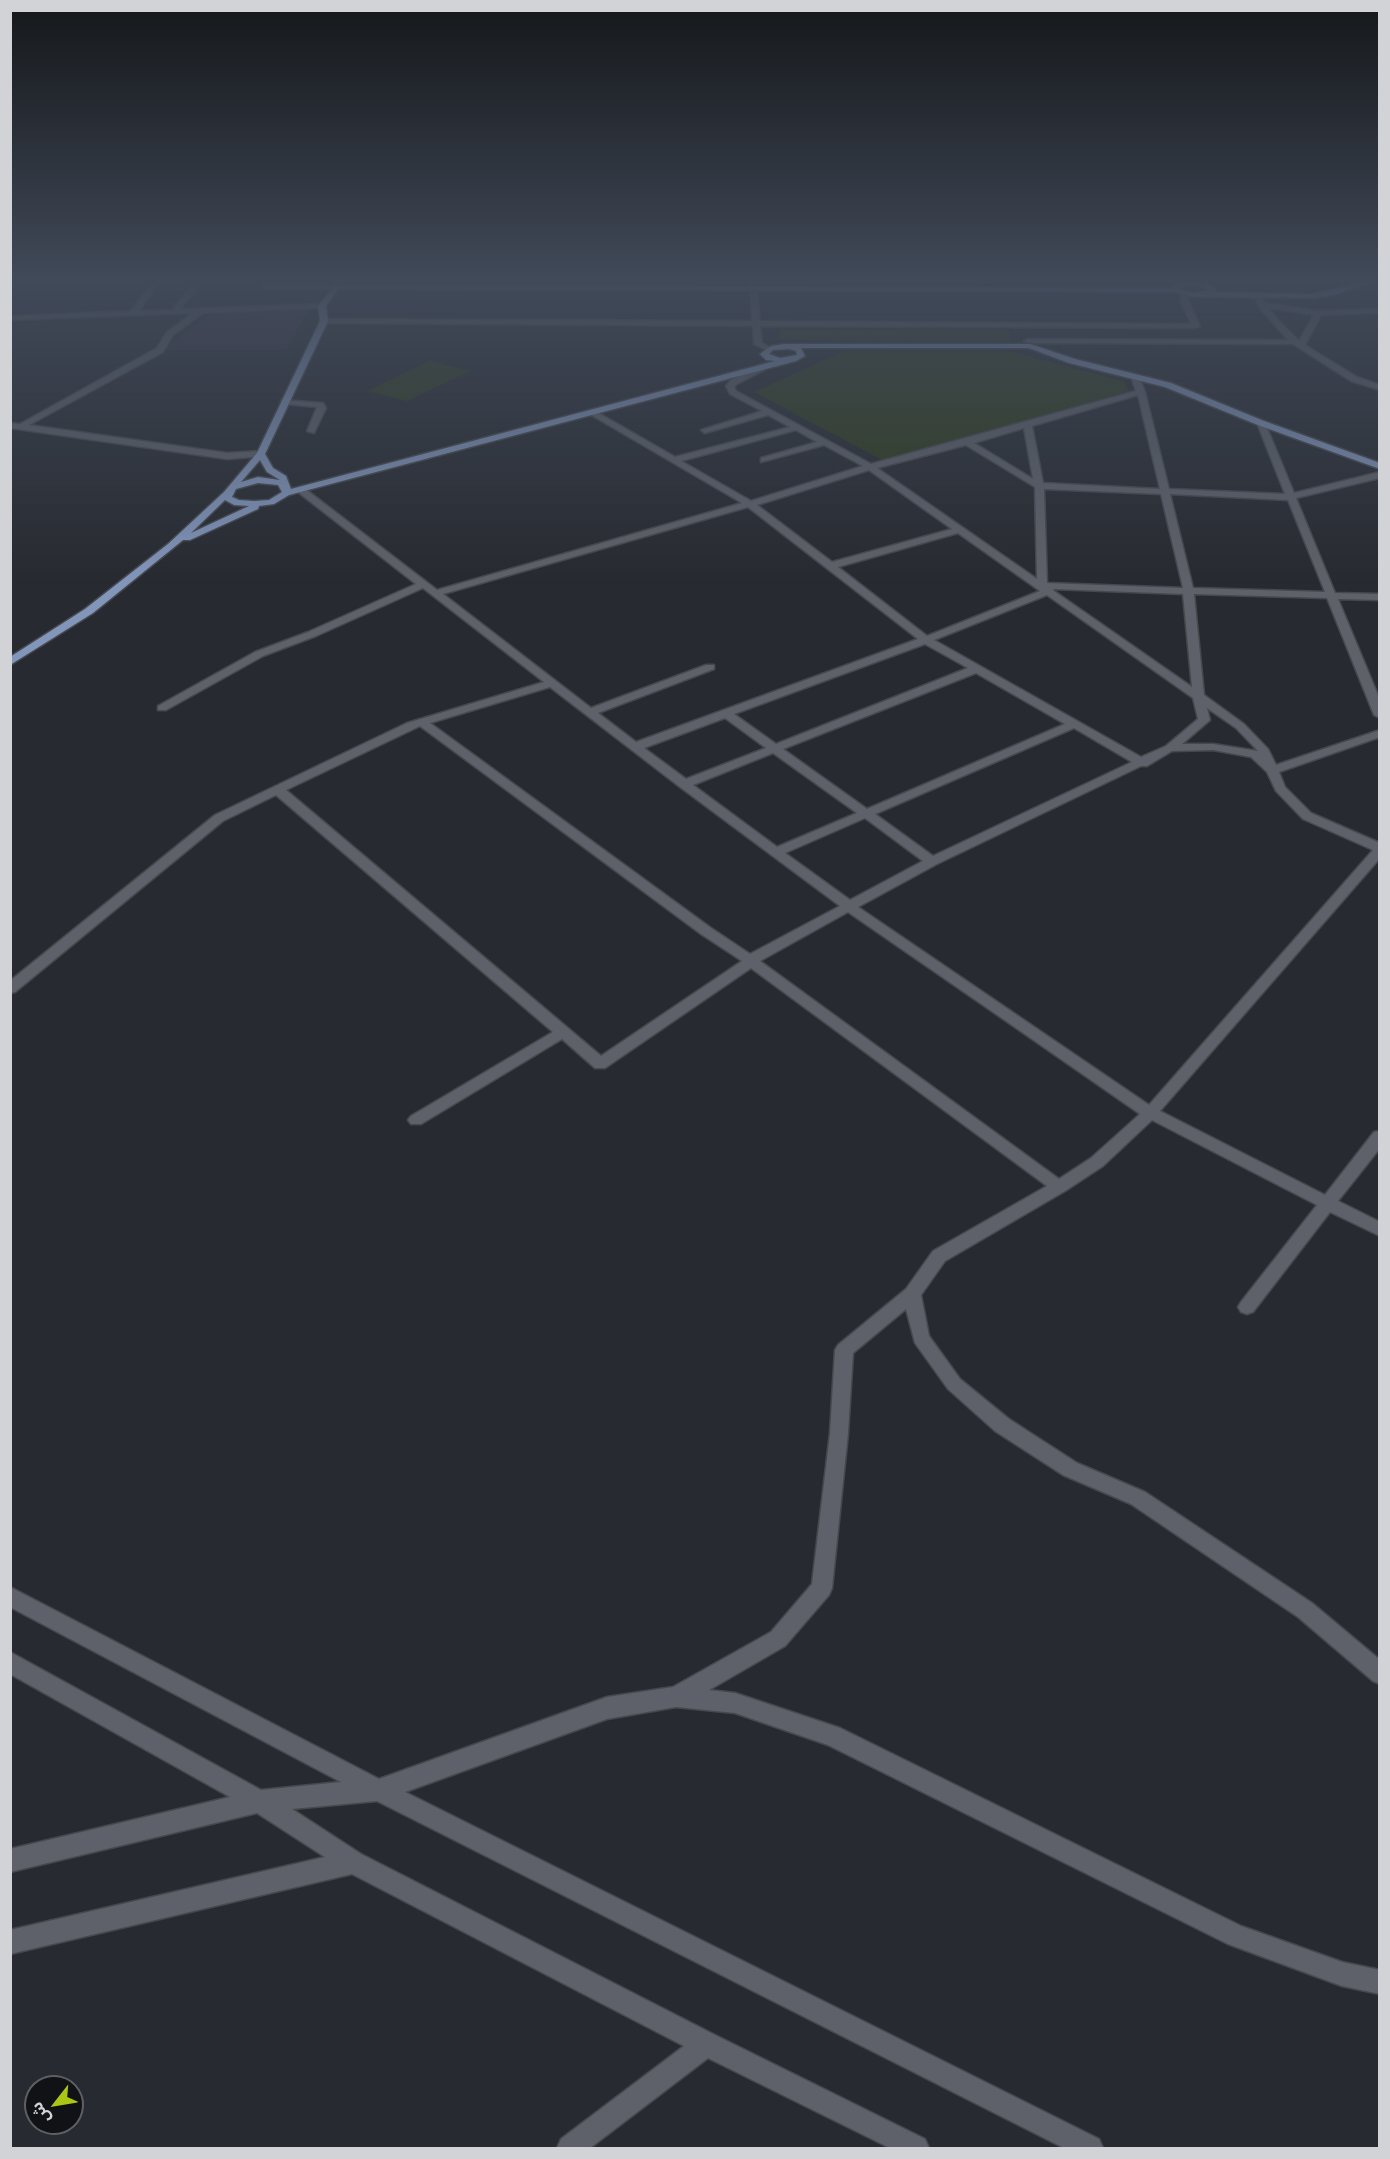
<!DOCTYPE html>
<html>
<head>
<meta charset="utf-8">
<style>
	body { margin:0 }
	#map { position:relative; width:1390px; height:2159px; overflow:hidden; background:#272a30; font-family:"Golos Text","Noto Sans Arabic",sans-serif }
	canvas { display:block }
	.frame { position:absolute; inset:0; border:12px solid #d1d3d7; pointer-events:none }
	.north { position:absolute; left:24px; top:2075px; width:60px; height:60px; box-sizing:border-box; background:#111215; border:2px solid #5e5f63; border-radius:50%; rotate:239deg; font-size:16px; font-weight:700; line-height:24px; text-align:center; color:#d1d3d7 }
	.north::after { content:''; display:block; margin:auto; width:21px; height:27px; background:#abc615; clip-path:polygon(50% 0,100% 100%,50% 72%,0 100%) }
</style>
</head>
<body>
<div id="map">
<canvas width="1390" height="2159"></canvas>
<div class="frame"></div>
<div class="north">ش</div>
</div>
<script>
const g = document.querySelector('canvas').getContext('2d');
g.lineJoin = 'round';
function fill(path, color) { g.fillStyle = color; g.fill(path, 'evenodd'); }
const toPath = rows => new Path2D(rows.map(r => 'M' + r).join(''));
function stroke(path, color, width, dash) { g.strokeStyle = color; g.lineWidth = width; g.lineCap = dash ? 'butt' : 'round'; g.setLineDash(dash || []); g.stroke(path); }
const medical = toPath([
	[309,310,286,350,162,350,214,311]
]);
const green = toPath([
	[780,329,1008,330,1012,341,781,340],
	[845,351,1011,352,1123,381,1129,391,960,442,884,461,754,392],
	[430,361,470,371,407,401,367,391]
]);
const minor = toPath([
	[153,283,159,283,139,311,172,310,194,283,201,283,180,309,322,304,326,306,322,308,203,313,173,335,163,352,29,425,227,453,261,451,265,454,264,456,227,459,10,428,10,423,20,424,157,348,167,332,193,313,10,320,10,316,131,311,153,283],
	[336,283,342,283,336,289,266,289,262,287,266,285,334,285,336,283],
	[750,283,756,283,760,321,1191,324,1180,300,1181,294,1185,292,1189,294,1188,300,1200,326,1196,328,760,326,762,343,772,349,768,351,754,344,753,326,324,323,320,321,324,319,752,321,750,283],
	[1254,294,1260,294,1266,303,1318,311,1380,309,1380,313,1321,315,1305,345,1357,377,1380,385,1380,390,1351,381,1293,344,1028,343,1024,341,1028,339,1288,340,1259,307,1254,294],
	[1269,308,1314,315,1299,341,1278,320,1269,308],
	[769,362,772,362,772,366,737,384,734,386,736,391,871,464,1136,391,1131,377,1135,375,1139,377,1145,392,1169,489,1285,494,1257,423,1261,420,1265,423,1294,493,1380,472,1380,478,1296,498,1335,593,1380,594,1380,600,1338,599,1380,700,1380,718,1374,715,1327,598,1194,594,1204,695,1244,724,1268,749,1276,765,1380,730,1380,737,1279,772,1285,787,1311,813,1380,843,1380,858,1160,1111,1325,1195,1374,1132,1380,1131,1380,1148,1338,1201,1380,1222,1380,1236,1330,1212,1253,1312,1247,1314,1241,1312,1238,1307,1241,1302,1317,1205,1152,1120,1103,1166,1065,1191,945,1261,921,1295,929,1336,960,1379,1009,1419,1077,1463,1145,1492,1312,1603,1380,1660,1380,1684,1373,1681,1298,1617,1131,1504,1063,1475,995,1431,948,1389,915,1343,906,1309,853,1353,848,1433,832,1588,829,1595,785,1646,709,1690,735,1693,840,1728,1241,1926,1342,1962,1380,1970,1380,1994,1342,1986,1228,1944,828,1745,735,1713,676,1707,607,1719,405,1792,1099,2139,1103,2148,1064,2148,377,1801,292,1809,361,1854,715,2035,925,2139,929,2148,890,2148,708,2058,590,2148,557,2148,561,2139,684,2046,352,1874,10,1954,10,1930,325,1857,257,1813,10,1872,10,1849,230,1797,10,1674,10,1652,261,1790,341,1782,10,1607,10,1587,379,1779,607,1697,673,1687,771,1632,812,1584,830,1433,835,1350,838,1345,906,1289,933,1251,1047,1186,751,968,605,1068,595,1068,562,1039,421,1124,411,1124,408,1120,411,1116,553,1032,276,795,223,821,15,992,10,993,10,981,215,815,407,723,544,682,423,588,316,636,263,656,166,710,158,710,158,706,255,652,308,632,416,584,298,492,298,488,304,488,437,590,742,503,588,413,595,411,675,457,790,427,768,415,705,433,701,430,762,411,730,394,726,386,731,380,769,362],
	[1138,395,1160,489,1043,483,1032,426,1138,395],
	[1024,428,1033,479,974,443,1024,428],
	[796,430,817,442,761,458,761,462,824,445,863,466,751,501,681,461,796,430],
	[966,445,1035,487,1037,579,877,468,966,445],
	[869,470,952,529,832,562,757,505,869,470],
	[1044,489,1161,494,1183,588,1047,583,1044,489],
	[1170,494,1288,500,1325,592,1193,588,1170,494],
	[748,507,918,639,636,742,598,713,714,669,714,665,706,665,591,708,443,594,748,507],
	[958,533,1040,591,927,636,838,567,958,533],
	[1053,589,1183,594,1192,687,1054,591,1053,589],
	[1047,595,1193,698,1198,719,1166,746,1141,757,934,640,1047,595],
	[925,644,968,668,776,744,734,714,925,644],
	[976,673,1065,724,867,809,783,749,976,673],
	[550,687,680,787,840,906,750,954,711,928,430,723,550,687],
	[1207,708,1236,728,1258,751,1213,744,1182,744,1210,720,1207,708],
	[725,718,766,748,686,779,644,748,725,718],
	[420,726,701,934,742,961,601,1056,286,790,420,726],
	[1074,728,1132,762,933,856,875,814,1074,728],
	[1213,750,1251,757,1267,772,1276,791,1303,819,1373,850,1149,1105,858,907,937,864,1141,766,1147,766,1172,751,1213,750],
	[773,753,857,813,777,847,693,785,773,753],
	[865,818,923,861,850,900,785,853,865,818],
	[848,912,1006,1021,1140,1114,1091,1158,1059,1179,760,961,848,912],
	[282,400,323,403,326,408,314,433,307,431,317,407,285,404,281,402,282,400]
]);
const major = toPath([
	[1180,283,1206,283,1216,289,1216,292,1312,294,1359,283,1369,283,1330,296,1312,298,1194,297,1176,292,338,289,326,306,328,321,265,454,273,468,286,476,291,489,775,361,766,360,760,354,771,346,784,344,1030,344,1075,359,1171,383,1264,421,1380,463,1380,469,1258,425,1165,387,1069,363,1029,348,801,348,805,356,796,361,289,495,274,504,259,506,258,509,190,540,183,540,93,613,10,665,10,657,85,609,168,544,224,492,257,453,320,321,318,306,334,286,1173,288,1175,285,1180,283],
	[1187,285,1201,286,1209,290,1194,293,1180,289,1187,285],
	[789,349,796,351,797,355,780,358,769,354,773,350,789,349],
	[260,460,267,472,280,480,258,477,241,482,260,460],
	[258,483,278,485,282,492,269,500,254,501,239,500,232,497,236,489,258,483],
	[225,500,234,505,249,506,191,533,225,500]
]);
fill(medical, '#362d3d');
fill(green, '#2e3a19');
stroke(minor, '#46484d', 3);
stroke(major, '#46484d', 3);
fill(minor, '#5e6169');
fill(major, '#8296bc');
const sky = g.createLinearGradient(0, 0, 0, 585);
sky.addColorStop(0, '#15171a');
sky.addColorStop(0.48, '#414a59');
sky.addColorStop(1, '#414a5900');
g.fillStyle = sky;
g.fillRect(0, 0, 1390, 585);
</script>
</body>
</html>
